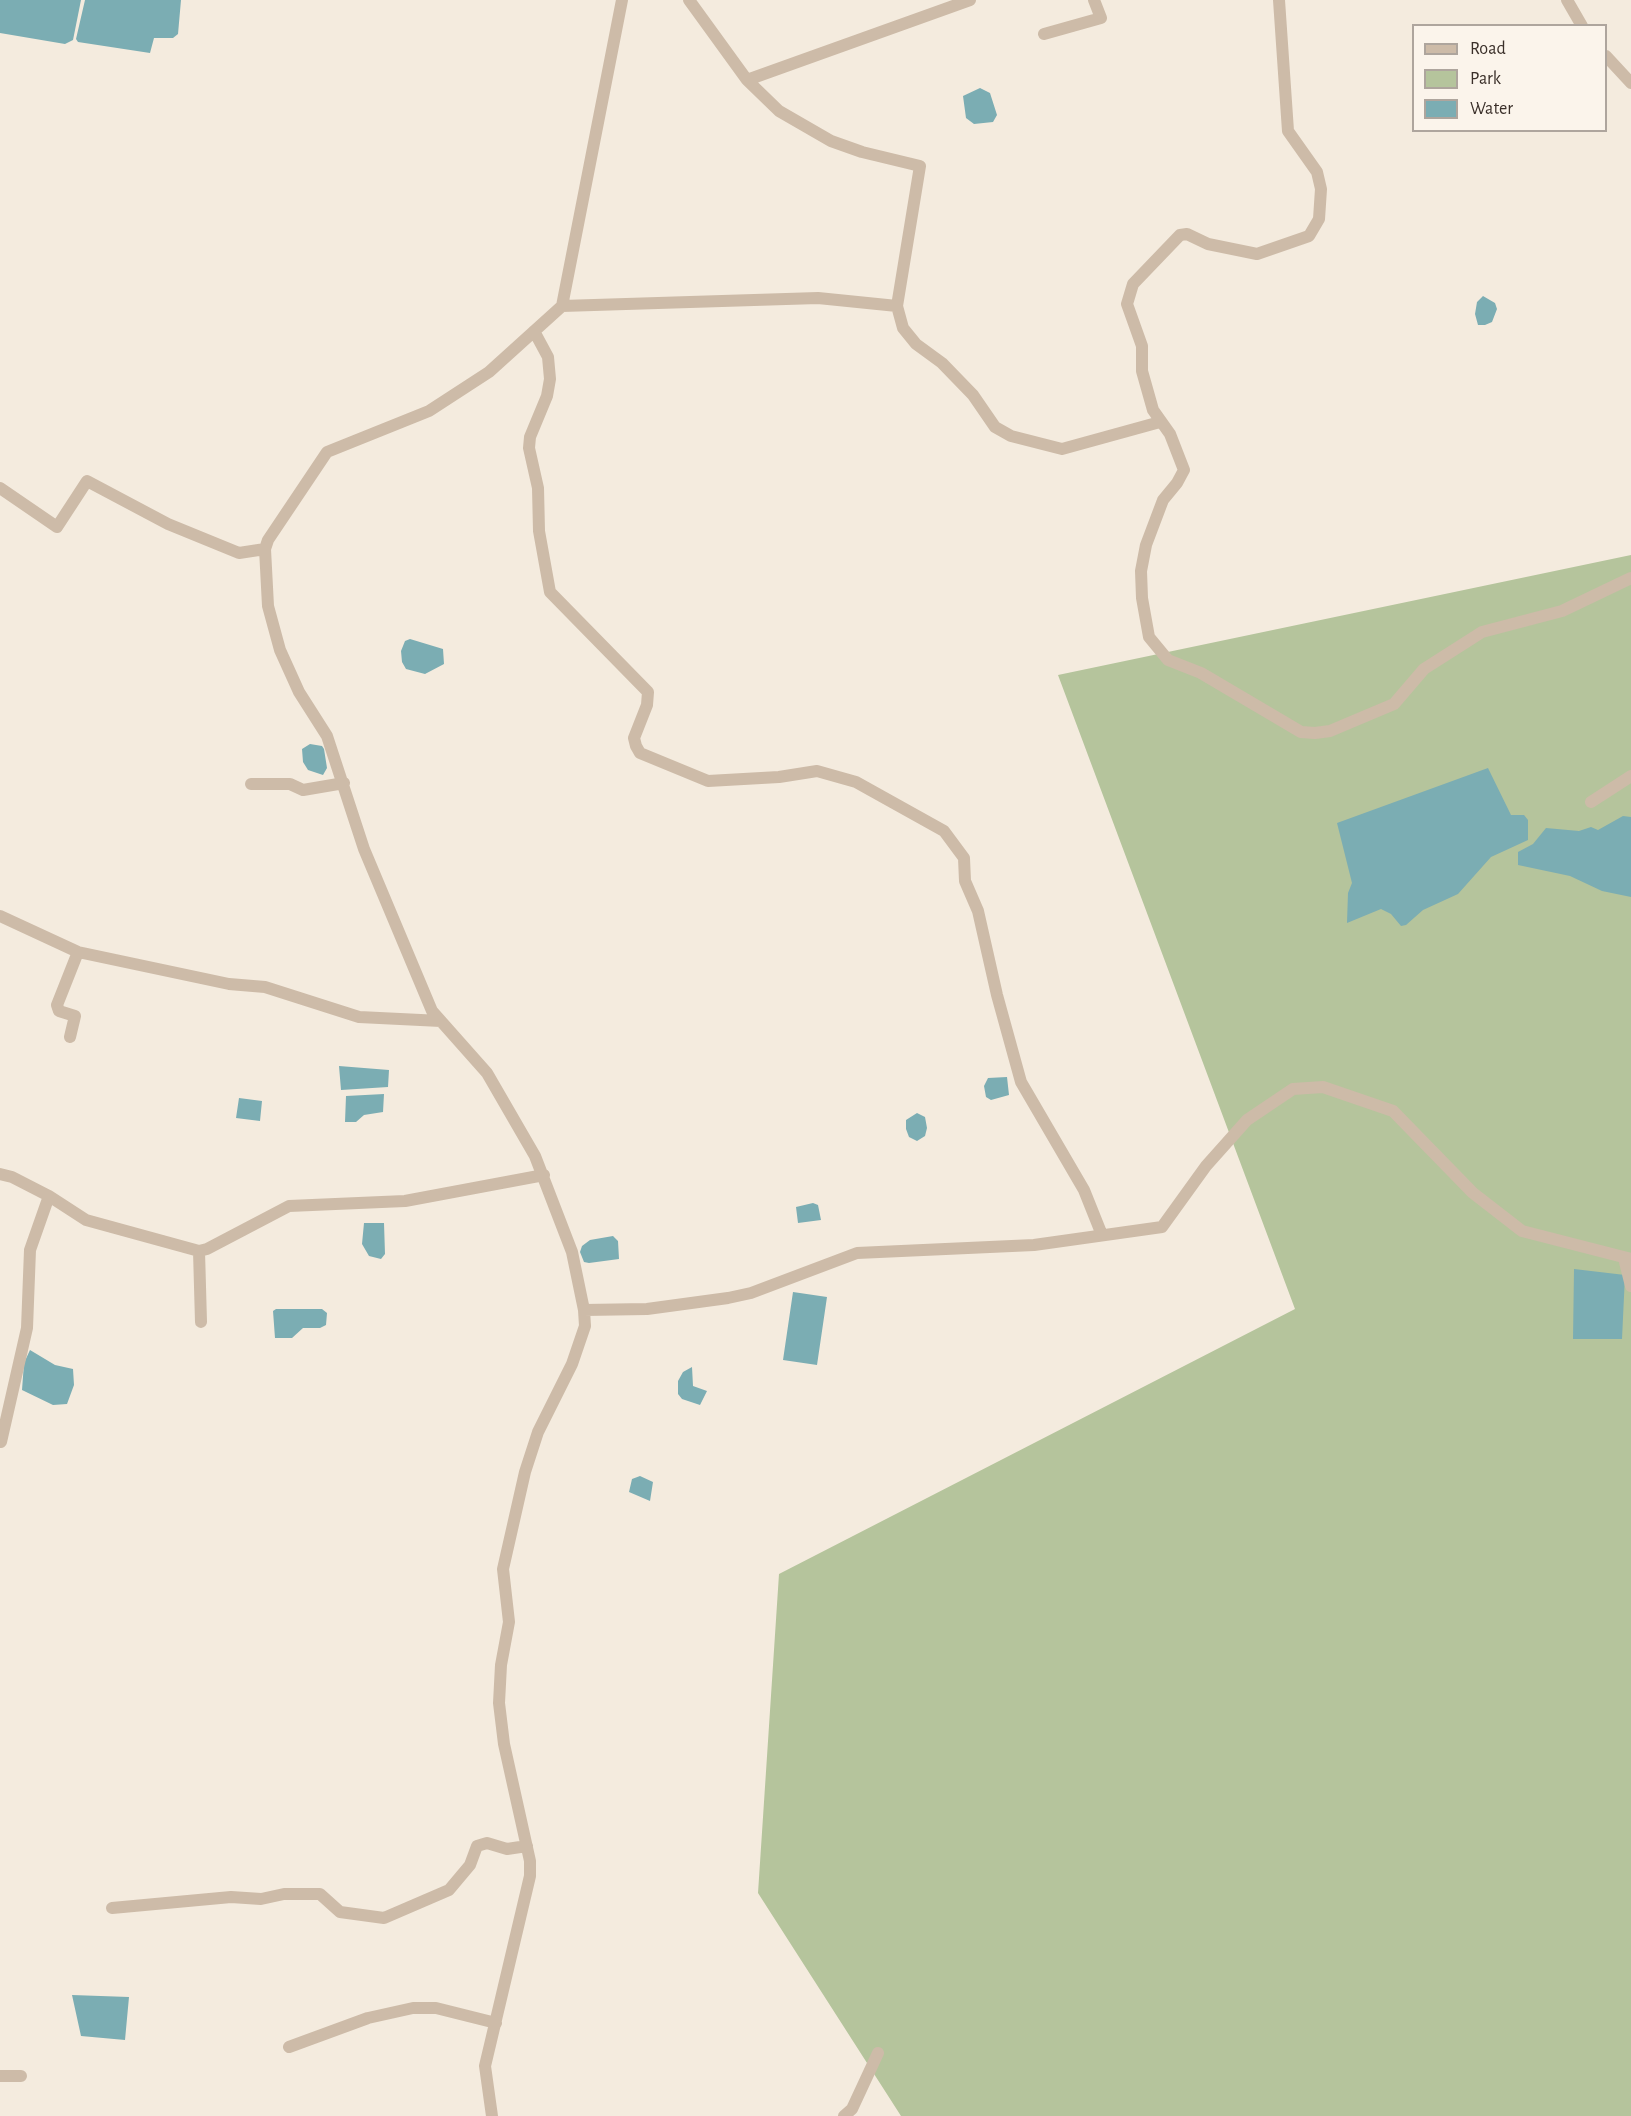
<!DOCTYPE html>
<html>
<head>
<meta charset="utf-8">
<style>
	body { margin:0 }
	#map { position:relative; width:1631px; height:2116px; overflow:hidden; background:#f4ebde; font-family:"Alegreya Sans",sans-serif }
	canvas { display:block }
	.legend { position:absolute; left:1412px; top:24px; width:195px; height:108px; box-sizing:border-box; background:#fbf4eb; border:2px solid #aea59d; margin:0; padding:8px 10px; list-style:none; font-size:18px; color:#3a2f29 }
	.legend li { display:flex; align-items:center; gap:12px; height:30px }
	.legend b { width:30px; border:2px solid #aea59d }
</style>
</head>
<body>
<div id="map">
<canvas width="1631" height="2116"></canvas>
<ul class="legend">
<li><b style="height:8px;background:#cdbba8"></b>Road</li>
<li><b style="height:16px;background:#b5c49c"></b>Park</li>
<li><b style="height:16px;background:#7badb3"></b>Water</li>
</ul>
</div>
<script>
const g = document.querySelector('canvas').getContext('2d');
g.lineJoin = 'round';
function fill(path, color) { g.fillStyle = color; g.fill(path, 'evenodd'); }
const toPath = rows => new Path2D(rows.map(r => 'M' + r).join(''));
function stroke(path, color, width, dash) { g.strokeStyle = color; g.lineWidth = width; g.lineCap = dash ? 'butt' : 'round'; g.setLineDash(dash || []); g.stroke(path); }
const green = toPath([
	[1631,555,1631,2116,901,2116,758,1893,779,1574,1295,1309,1058,675]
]);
const water = toPath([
	[0,0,81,0,73,40,65,44,0,33],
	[85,0,181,0,178,34,173,38,154,38,150,53,78,42,76,39],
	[980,88,990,93,997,115,993,122,974,124,966,118,963,96],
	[1483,296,1495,303,1497,309,1492,322,1485,325,1478,325,1475,314,1477,302],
	[410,639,443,649,444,664,425,674,406,669,402,662,401,651,405,641],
	[310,744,322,746,324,749,327,768,323,775,308,770,303,762,302,749],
	[1488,768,1511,815,1524,815,1528,820,1528,840,1491,857,1458,894,1423,910,1406,925,1401,926,1391,914,1381,909,1347,923,1348,893,1352,883,1337,823],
	[1623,816,1631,817,1631,897,1602,891,1570,876,1518,865,1518,852,1533,844,1546,828,1579,831,1591,827,1598,830],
	[339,1066,389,1070,388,1087,341,1090],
	[1007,1077,1009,1095,991,1100,986,1097,984,1086,988,1078],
	[384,1094,383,1112,364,1115,356,1122,345,1122,346,1096],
	[239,1098,262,1101,260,1121,236,1118],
	[917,1113,925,1117,927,1128,925,1136,917,1141,909,1137,906,1129,906,1120],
	[813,1203,818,1205,821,1220,798,1223,796,1207],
	[364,1223,384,1223,385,1254,381,1259,369,1256,362,1244],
	[613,1236,618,1241,619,1259,589,1263,584,1262,580,1252,582,1246,590,1240],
	[1574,1269,1625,1275,1622,1339,1573,1339],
	[793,1292,827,1297,817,1365,783,1360],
	[276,1309,322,1309,327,1313,326,1325,320,1328,303,1328,292,1338,275,1338,273,1311],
	[30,1350,55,1365,73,1369,74,1385,67,1404,53,1405,22,1390,24,1363],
	[692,1367,693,1386,707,1391,700,1405,682,1399,678,1394,678,1381,683,1372],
	[640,1476,653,1482,650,1501,629,1492,632,1479],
	[72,1995,129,1997,125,2040,81,2036]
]);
const minor = toPath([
	[689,0,747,80,970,0],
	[1279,0,1288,131,1317,172,1321,189,1319,219,1309,236,1257,254,1208,244,1187,234,1180,235,1133,284,1127,304,1142,346,1142,371,1153,410,1170,434,1184,470,1177,483,1163,500,1146,545,1141,571,1142,598,1149,637,1168,660,1201,673,1301,732,1315,733,1330,731,1394,704,1424,669,1482,632,1562,611,1631,578],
	[1567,0,1582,26],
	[1044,34,1101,18,1094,0],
	[1606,56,1631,83],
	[747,80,779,111,831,141,862,152,920,166,897,306],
	[562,306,818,298,897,306,903,328,916,344,942,363,973,395,995,427,1011,436,1062,449,1160,422],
	[534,331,548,357,550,379,547,396,530,437,529,448,538,488,539,531,550,592,648,692,647,705,634,738,636,746,640,753,708,781,779,777,817,771,856,782,944,831,964,858,965,881,978,911,997,995,1021,1082,1084,1190,1102,1235],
	[0,488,57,527,87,481,168,524,239,553,265,549],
	[251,784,290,784,303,790,344,783],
	[1591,802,1631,776],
	[0,916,78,952,229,984,265,987,359,1017,441,1021],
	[70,1037,75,1016,59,1011,57,1005,78,952],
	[0,1174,12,1177,49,1196,86,1220,199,1251,207,1249,289,1206,405,1201,544,1175],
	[199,1251,201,1322],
	[1624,1258,1631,1286],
	[584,1310,647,1309,728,1298,751,1293,857,1253,1034,1245,1162,1227,1206,1166,1247,1120,1293,1089,1323,1087,1393,1111,1473,1193,1522,1231,1631,1259],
	[1,1442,27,1328,30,1250,49,1196],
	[112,1908,231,1897,261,1899,284,1894,320,1894,340,1912,384,1918,449,1890,470,1865,477,1846,487,1843,507,1849,527,1846],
	[289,2047,368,2018,413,2008,436,2008,496,2023],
	[0,2076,21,2076],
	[492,2116,485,2066,530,1876,530,1861,504,1744,499,1703,501,1665,509,1622,503,1569,525,1472,538,1432,572,1364,585,1326,584,1310,572,1252,535,1156,487,1073,432,1011,364,849,327,736,299,692,280,650,268,606,265,549,268,540,327,452,429,411,489,372,562,306,622,0],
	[844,2116,852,2109,878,2053]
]);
fill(green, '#b5c49c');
fill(water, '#7badb3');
stroke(minor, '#cdbba8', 12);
</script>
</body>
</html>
